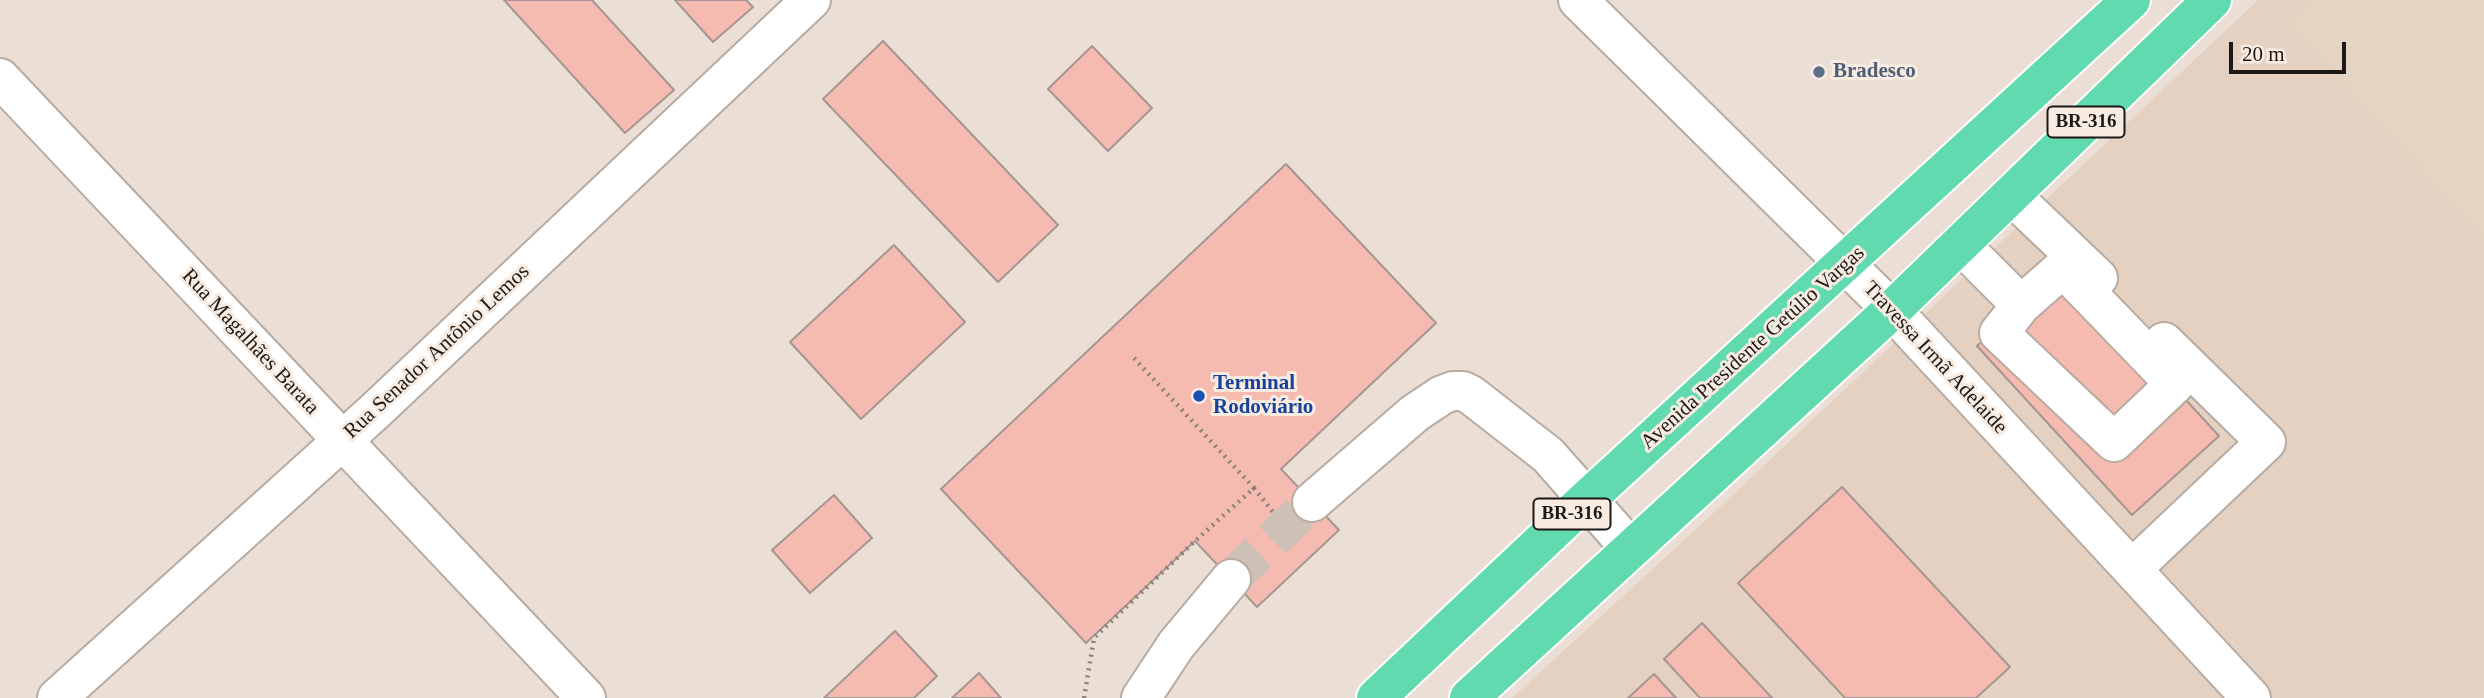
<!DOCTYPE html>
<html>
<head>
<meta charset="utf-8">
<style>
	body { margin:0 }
	#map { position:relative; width:2484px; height:698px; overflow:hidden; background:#ebded4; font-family:Georgia,serif }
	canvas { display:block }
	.scale { position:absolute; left:2229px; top:42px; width:117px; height:32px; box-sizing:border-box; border:4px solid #1d1815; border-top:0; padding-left:9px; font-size:21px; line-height:24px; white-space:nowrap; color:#1d1815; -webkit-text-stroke:5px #f8ece2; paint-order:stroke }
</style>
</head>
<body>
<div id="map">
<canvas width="2484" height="698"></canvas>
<div class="scale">20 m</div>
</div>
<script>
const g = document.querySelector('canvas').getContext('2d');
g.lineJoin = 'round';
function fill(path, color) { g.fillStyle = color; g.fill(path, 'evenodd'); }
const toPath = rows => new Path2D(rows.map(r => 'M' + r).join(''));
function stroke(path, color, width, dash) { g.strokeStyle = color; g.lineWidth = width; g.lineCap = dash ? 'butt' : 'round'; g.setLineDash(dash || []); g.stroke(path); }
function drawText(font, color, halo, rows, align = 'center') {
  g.font = font + ' Georgia,serif'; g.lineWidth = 6; g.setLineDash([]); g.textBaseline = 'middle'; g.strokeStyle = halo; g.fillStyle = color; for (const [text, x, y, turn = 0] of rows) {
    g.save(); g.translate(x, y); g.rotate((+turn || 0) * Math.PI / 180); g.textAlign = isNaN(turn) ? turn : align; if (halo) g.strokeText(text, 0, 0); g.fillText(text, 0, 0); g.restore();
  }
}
const built = toPath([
	[2258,0,2484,0,2484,698,1512,698,1707,519]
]);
const medical = toPath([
	[2314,0,2484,0,2484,237,2289,22]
]);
const building = toPath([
	[504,0,592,0,674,90,625,133,504,0],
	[675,0,746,0,753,7,713,42,675,0],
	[883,41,1058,225,998,282,823,99,883,41],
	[1092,46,1152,108,1108,151,1048,89,1092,46],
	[1286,164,1436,323,1281,469,1339,530,1257,607,1195,541,1086,643,941,489,1286,164],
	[894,245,965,322,861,419,790,342,894,245],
	[2064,267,2219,436,2132,515,1977,346,2064,267],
	[1842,487,2010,667,1976,698,1845,698,1738,583,1842,487],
	[834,495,872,538,810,593,772,550,834,495],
	[1702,623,1772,698,1700,698,1664,659,1702,623],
	[895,631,937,676,914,698,824,698,895,631],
	[979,673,1001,698,952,698,979,673],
	[1654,674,1676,698,1628,698,1654,674]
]);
const minorTunnel = toPath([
	[1231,579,1312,502]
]);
const path = toPath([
	[1254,488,1273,512],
	[1084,698,1094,638,1195,541,1254,488,1133,357]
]);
const minor = toPath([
	[1578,0,1892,310,2251,698],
	[0,78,586,698],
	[2011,195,2098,278],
	[1960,244,2021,305,1999,333,2114,442,2175,384,2063,268,2021,305],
	[1312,502,1415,413,1442,395,1453,391,1463,391,1471,395,1548,455,1631,549],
	[2132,569,2266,442,2164,342],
	[57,698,374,412,811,0],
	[1141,698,1176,645,1231,579]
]);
const highway = toPath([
	[1376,698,1586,500,2131,0],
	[1469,698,1892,310,2212,0]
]);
const markers = [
	[1819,72,7,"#5c6f8a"],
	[1199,396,7,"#1a4fb4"]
];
const shields = [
	[2086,122,77],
	[1572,514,77]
];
const shieldNames = [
	["BR-316",2086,122],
	["BR-316",1572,514]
];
const serviceNames = [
	["Bradesco",1833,72]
];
const streetNames = [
	["Rua Magalhães Barata",250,342,47],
	["Avenida Presidente Getúlio Vargas",1753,348,-42],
	["Rua Senador Antônio Lemos",437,352,-43],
	["Travessa Irmã Adelaide",1935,358,47]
];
const transitNames = [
	["Terminal",1213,384],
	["Rodoviário",1213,408]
];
fill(built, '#e4d1c2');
fill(medical, '#e3d5c2');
fill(building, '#f6bbb0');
stroke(building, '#a69693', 2);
stroke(minorTunnel, '#ccc0b7', 38, [38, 19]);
stroke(minor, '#b7aba2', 42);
stroke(highway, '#fff', 42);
stroke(path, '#8a817a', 4.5, [2, 5]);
stroke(minor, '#fff', 38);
stroke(highway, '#60daae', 38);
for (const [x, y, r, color] of markers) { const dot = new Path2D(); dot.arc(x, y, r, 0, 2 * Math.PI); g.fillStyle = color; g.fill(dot); stroke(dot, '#f8ece2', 2.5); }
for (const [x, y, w] of shields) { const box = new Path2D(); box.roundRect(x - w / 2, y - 15.5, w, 31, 5); g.fillStyle = '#f8ece2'; g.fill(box); stroke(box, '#1d1815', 2); }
drawText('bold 19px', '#1d1815', null, shieldNames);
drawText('bold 21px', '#4e5e75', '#f8ece2', serviceNames, 'left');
drawText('21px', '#1d1815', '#f8ece2', streetNames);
drawText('bold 21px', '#164399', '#f8ece2', transitNames, 'left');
</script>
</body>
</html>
